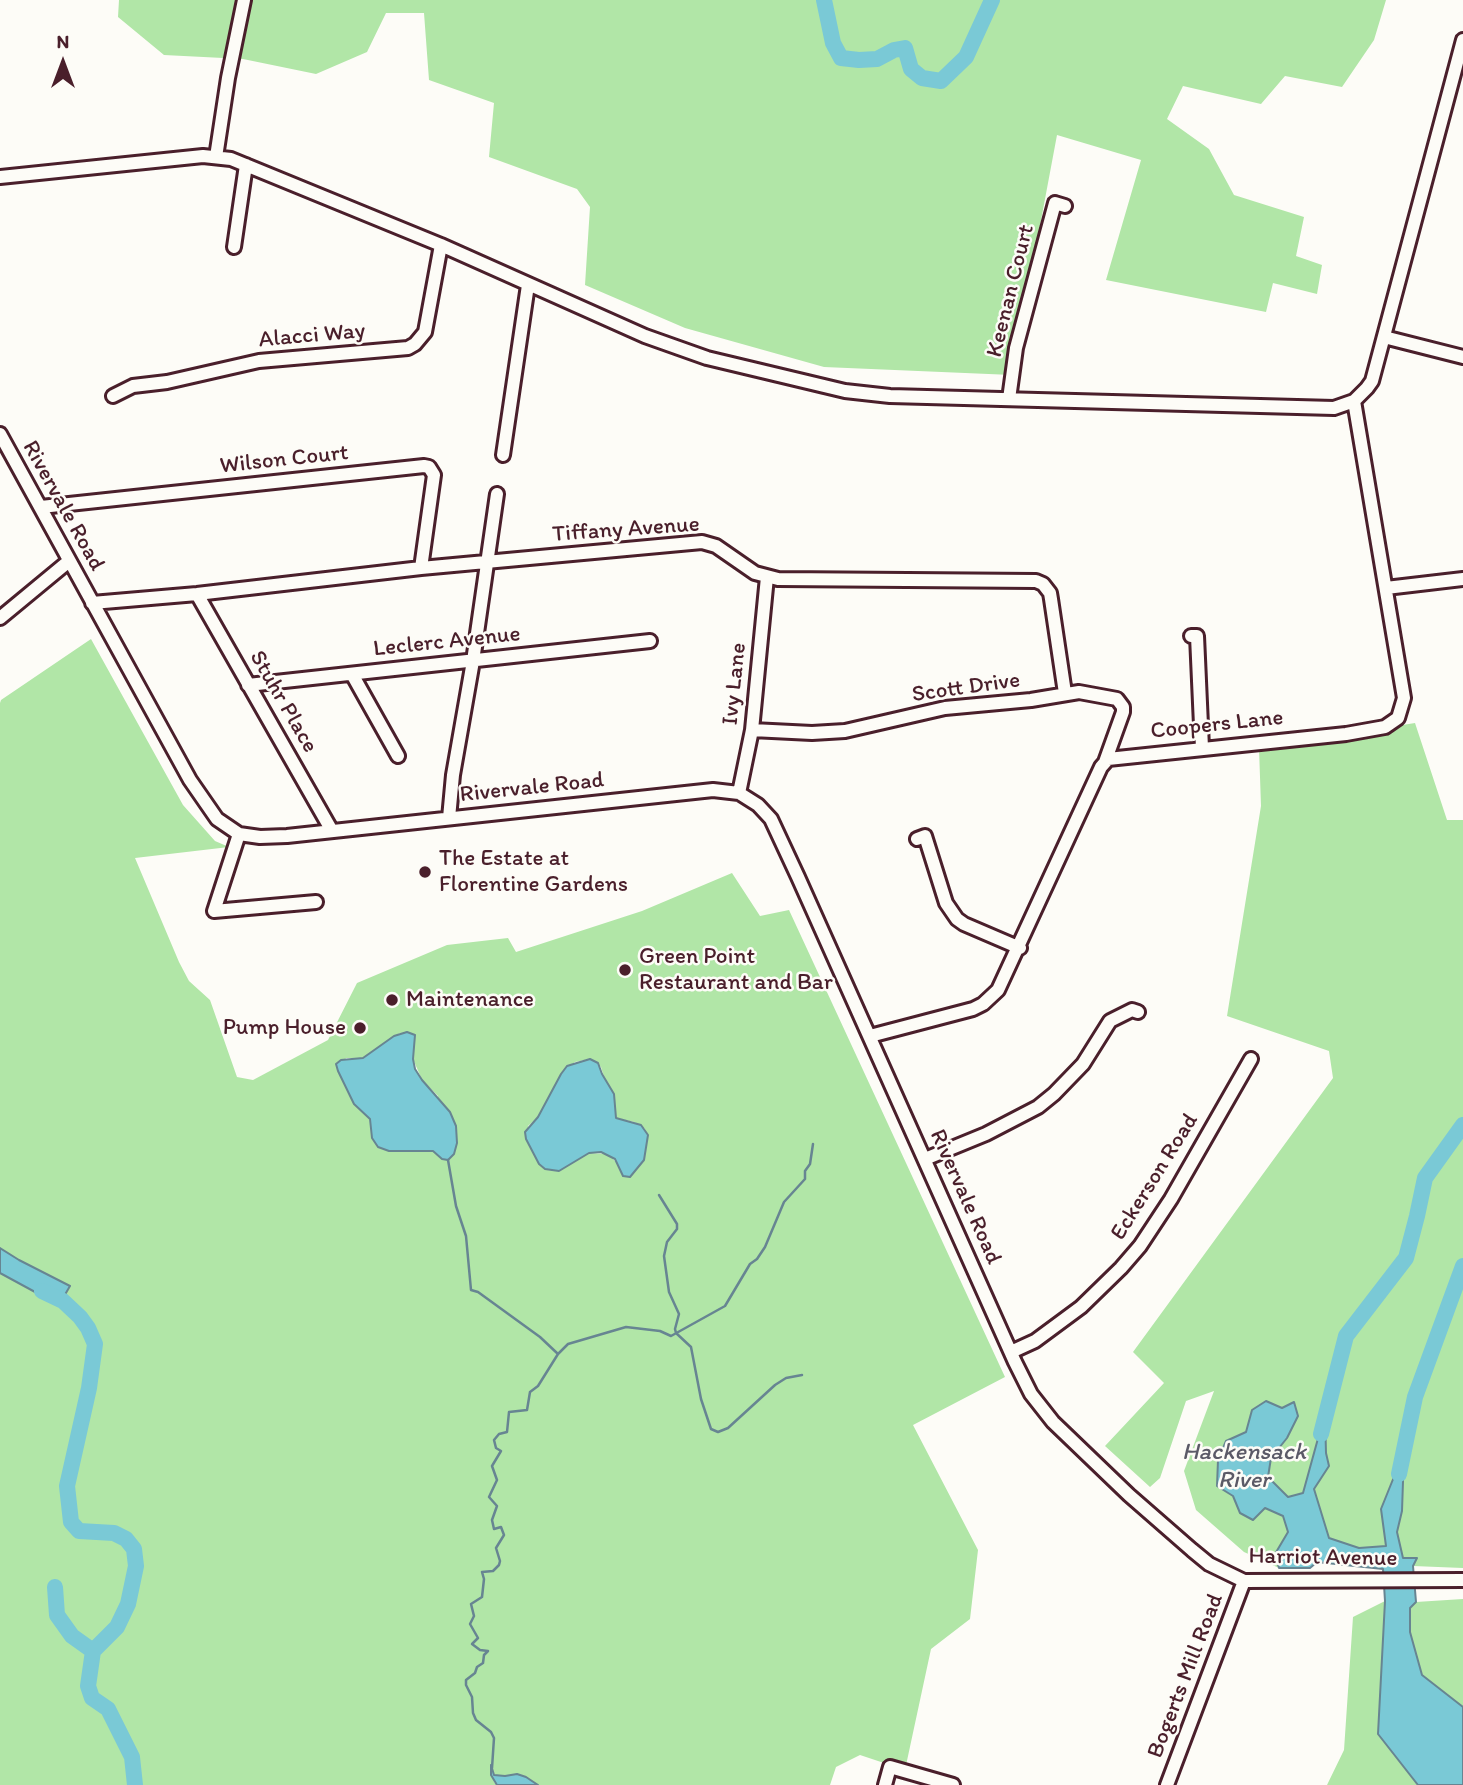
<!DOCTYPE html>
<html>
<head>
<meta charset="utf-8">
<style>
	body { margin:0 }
	#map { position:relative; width:1463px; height:1785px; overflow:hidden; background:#fdfcf7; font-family:Itim,sans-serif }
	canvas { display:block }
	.north { position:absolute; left:28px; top:28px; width:70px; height:70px; -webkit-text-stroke:5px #fdfcf7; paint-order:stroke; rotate:0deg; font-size:19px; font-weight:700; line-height:28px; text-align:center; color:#4a1f2b }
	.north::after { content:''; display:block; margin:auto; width:24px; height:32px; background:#4a1f2b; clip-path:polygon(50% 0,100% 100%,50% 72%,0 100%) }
</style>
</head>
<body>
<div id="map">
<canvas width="1463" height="1785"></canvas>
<div class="north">N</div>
</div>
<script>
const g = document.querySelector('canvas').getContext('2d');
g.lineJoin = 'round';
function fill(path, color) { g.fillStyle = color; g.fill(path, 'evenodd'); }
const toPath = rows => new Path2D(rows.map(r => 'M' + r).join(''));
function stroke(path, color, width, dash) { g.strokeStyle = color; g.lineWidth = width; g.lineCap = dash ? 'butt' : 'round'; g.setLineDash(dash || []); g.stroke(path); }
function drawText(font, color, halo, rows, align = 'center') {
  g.font = font + ' Itim,sans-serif'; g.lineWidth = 5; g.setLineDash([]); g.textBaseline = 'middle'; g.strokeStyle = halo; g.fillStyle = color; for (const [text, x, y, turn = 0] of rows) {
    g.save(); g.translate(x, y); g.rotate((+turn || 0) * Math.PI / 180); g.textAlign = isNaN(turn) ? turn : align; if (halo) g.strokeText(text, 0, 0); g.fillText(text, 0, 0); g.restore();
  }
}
const green = toPath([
	[119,0,1386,0,1374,40,1342,87,1285,76,1261,104,1183,86,1167,119,1209,149,1234,195,1304,217,1296,256,1322,265,1317,294,1273,283,1266,312,1106,280,1141,160,1057,135,1012,375,824,367,685,328,585,285,590,207,577,189,489,157,494,103,429,80,424,13,386,13,367,52,316,74,243,59,164,55,118,17],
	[91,639,183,805,215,841,229,847,135,858,179,962,189,981,210,1000,237,1077,253,1080,328,1040,357,983,447,945,508,938,516,952,642,911,732,873,760,916,789,910,1005,1377,913,1425,978,1550,970,1619,931,1649,905,1770,860,1755,836,1767,830,1785,538,1785,533,1781,494,1775,492,1768,494,1782,497,1785,0,1785,0,703,1,700],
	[400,1033,414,1048,413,1059,422,1080,438,1096,442,1159,433,1151,389,1151,372,1138,370,1119,354,1104,338,1071,346,1058,364,1058],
	[590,1059,601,1067,616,1118,634,1122,645,1129,647,1144,644,1159,640,1164,622,1173,619,1165,608,1154,589,1153,559,1171,545,1169,528,1126,538,1117,561,1074,575,1062],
	[1415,723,1447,820,1463,820,1463,1568,1413,1566,1417,1559,1403,1558,1397,1532,1402,1511,1403,1455,1381,1509,1386,1546,1359,1548,1329,1538,1314,1489,1329,1466,1326,1453,1325,1416,1303,1493,1288,1497,1268,1477,1271,1458,1287,1438,1282,1409,1266,1401,1252,1410,1246,1432,1226,1441,1233,1496,1240,1513,1265,1508,1283,1516,1288,1532,1275,1554,1279,1568,1244,1552,1196,1510,1184,1471,1214,1391,1186,1401,1160,1478,1150,1487,1105,1446,1164,1383,1133,1352,1333,1078,1329,1051,1227,1016,1261,806,1259,748],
	[1463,1599,1463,1707,1422,1675,1410,1631,1410,1608,1416,1602],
	[1385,1601,1378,1734,1418,1785,1327,1785,1344,1750,1353,1617]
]);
const water = toPath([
	[407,1032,415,1035,413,1059,415,1069,422,1080,450,1112,456,1126,457,1143,454,1154,448,1160,442,1159,433,1151,389,1151,378,1147,372,1138,370,1119,354,1104,338,1071,336,1064,341,1060,363,1058,394,1036,407,1032],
	[590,1059,598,1063,602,1074,614,1094,616,1118,641,1125,648,1135,644,1160,630,1177,623,1176,615,1159,601,1152,589,1153,559,1171,545,1169,539,1164,526,1139,525,1132,538,1117,561,1074,567,1066,590,1059],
	[0,1248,19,1260,70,1286,59,1305,0,1273,0,1248],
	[1266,1401,1282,1408,1294,1402,1298,1416,1287,1438,1271,1458,1268,1477,1288,1497,1303,1493,1325,1413,1326,1453,1329,1466,1314,1489,1329,1538,1359,1548,1386,1546,1381,1509,1404,1452,1402,1511,1397,1532,1403,1558,1417,1558,1413,1566,1416,1602,1410,1608,1410,1632,1422,1675,1463,1707,1463,1785,1418,1785,1378,1734,1385,1601,1383,1569,1317,1562,1310,1568,1279,1568,1275,1554,1288,1532,1283,1516,1265,1508,1253,1520,1240,1513,1233,1496,1217,1486,1218,1460,1226,1441,1246,1432,1252,1410,1266,1401],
	[491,1765,494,1775,505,1776,517,1774,526,1777,538,1785,497,1785,491,1775,491,1765]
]);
const stream = toPath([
	[448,1160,456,1206,466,1236,471,1290,478,1292,540,1337,558,1354],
	[659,1195,677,1224,677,1229,667,1242,664,1256,669,1292,679,1314,675,1329,676,1333,691,1347,701,1399,711,1429,718,1432,728,1428,775,1385,786,1378,802,1375],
	[492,1768,494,1738,491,1732,476,1720,473,1713,472,1697,466,1685,466,1680,475,1673,477,1667,483,1663,484,1655,488,1651,480,1650,472,1644,478,1638,470,1624,474,1616,471,1604,482,1597,484,1579,482,1572,493,1571,499,1565,500,1561,496,1548,504,1535,501,1527,494,1529,492,1520,497,1506,489,1497,497,1480,492,1466,501,1451,496,1448,494,1440,499,1434,507,1432,509,1412,527,1410,530,1392,538,1386,558,1354,568,1344,626,1327,660,1331,671,1336,725,1306,750,1264,757,1259,765,1247,784,1202,805,1179,805,1171,810,1164,813,1144]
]);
const river = toPath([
	[824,0,833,43,841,58,859,60,877,59,894,50,905,48,911,69,922,78,941,81,966,57,992,0],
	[42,1291,63,1301,80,1317,88,1328,95,1344,89,1388,67,1486,71,1522,79,1531,114,1533,126,1539,134,1549,136,1566,128,1604,117,1627,93,1651,88,1686,92,1698,108,1709,132,1757,135,1785],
	[1321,1434,1346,1336,1406,1258,1417,1216,1425,1178,1463,1125],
	[1399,1474,1415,1397,1463,1266],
	[55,1587,57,1615,72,1636,93,1651]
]);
const minor = toPath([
	[216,157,228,78,244,0],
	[0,177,203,156,231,159,441,245,645,336,707,358,845,391,890,396,1334,408,1354,401,1367,388,1372,381,1463,40],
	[234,247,246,165],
	[1384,337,1463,357],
	[113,396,133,386,167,382,259,361,408,348,415,344,425,332,441,245],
	[1009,399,1016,348,1055,203,1065,206],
	[0,434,190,780,217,819,239,834,260,837,287,836,713,790,739,793,758,805,771,819,798,877,1015,1362,1031,1394,1053,1422,1129,1495,1192,1550,1209,1564,1244,1581,1463,1580],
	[503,455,528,285],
	[41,507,424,466,429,467,434,475,421,568],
	[1386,588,1463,579],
	[197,594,332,831],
	[92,603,197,594,421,568,702,542,716,546,755,573,778,579,1036,581,1043,584,1050,593,1051,599,1065,693],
	[0,618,69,561],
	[1191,636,1197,636,1202,748],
	[352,674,398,756],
	[248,685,650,641],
	[752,730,812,733,845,731,945,708,1031,700,1079,692,1117,699,1123,707,1123,712,1105,762],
	[739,793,752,730,767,577],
	[449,818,453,775,473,661,497,494],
	[239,834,214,911,316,902],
	[917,839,925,836,946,903,957,919,964,924,1020,948],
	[870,1036,973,1009,983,1004,998,990,1101,767,1108,759,1346,734,1385,727,1398,718,1404,698,1354,401],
	[925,1159,986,1134,1038,1107,1054,1094,1083,1064,1110,1021,1132,1010,1138,1012],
	[1011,1352,1035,1341,1081,1307,1121,1268,1140,1246,1171,1199,1251,1059],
	[885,1785,890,1767,953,1785],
	[1167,1785,1244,1581]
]);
const markers = [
	[425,872,7,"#4a1f2b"],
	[625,970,7,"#4a1f2b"],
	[392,1000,7,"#4a1f2b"],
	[360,1028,7,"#4a1f2b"]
];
const streetNames = [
	["Keenan Court",1011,291,-76],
	["Alacci Way",312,336,-5],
	["Wilson Court",284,460,-6],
	["Rivervale Road",63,506,61],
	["Tiffany Avenue",626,530,-4],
	["Leclerc Avenue",447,642,-6],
	["Ivy Lane",735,684,-84],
	["Scott Drive",966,688,-8],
	["Stuhr Place",283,702,60],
	["Coopers Lane",1217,725,-6],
	["Rivervale Road",532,788,-6],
	["Eckerson Road",1155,1177,-58],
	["Rivervale Road",965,1197,66],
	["Harriot Avenue",1323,1558,1],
	["Bogerts Mill Road",1186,1676,-69]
];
const poiNames = [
	["The Estate at",439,859],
	["Florentine Gardens",439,885],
	["Green Point",639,957],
	["Restaurant and Bar",639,983],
	["Maintenance",406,1000],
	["Pump House",346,1028,"right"]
];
const waterNames = [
	["Hackensack",1244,1453],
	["River",1244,1481]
];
fill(green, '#b1e6a7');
fill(water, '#7ac9d6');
stroke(water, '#678592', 2);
stroke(stream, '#678592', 2.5);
stroke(river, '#7ac9d6', 16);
stroke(minor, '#4a1f2b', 18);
stroke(minor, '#fdfcf7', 12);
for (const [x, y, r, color] of markers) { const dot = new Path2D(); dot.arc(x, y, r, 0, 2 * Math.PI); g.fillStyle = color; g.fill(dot); stroke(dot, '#fdfcf7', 2.5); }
drawText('23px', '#4a1f2b', '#fdfcf7', streetNames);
drawText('23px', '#4a1f2b', '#fdfcf7', poiNames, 'left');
drawText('italic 24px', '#5b5a67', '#fdfcf7', waterNames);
</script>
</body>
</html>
